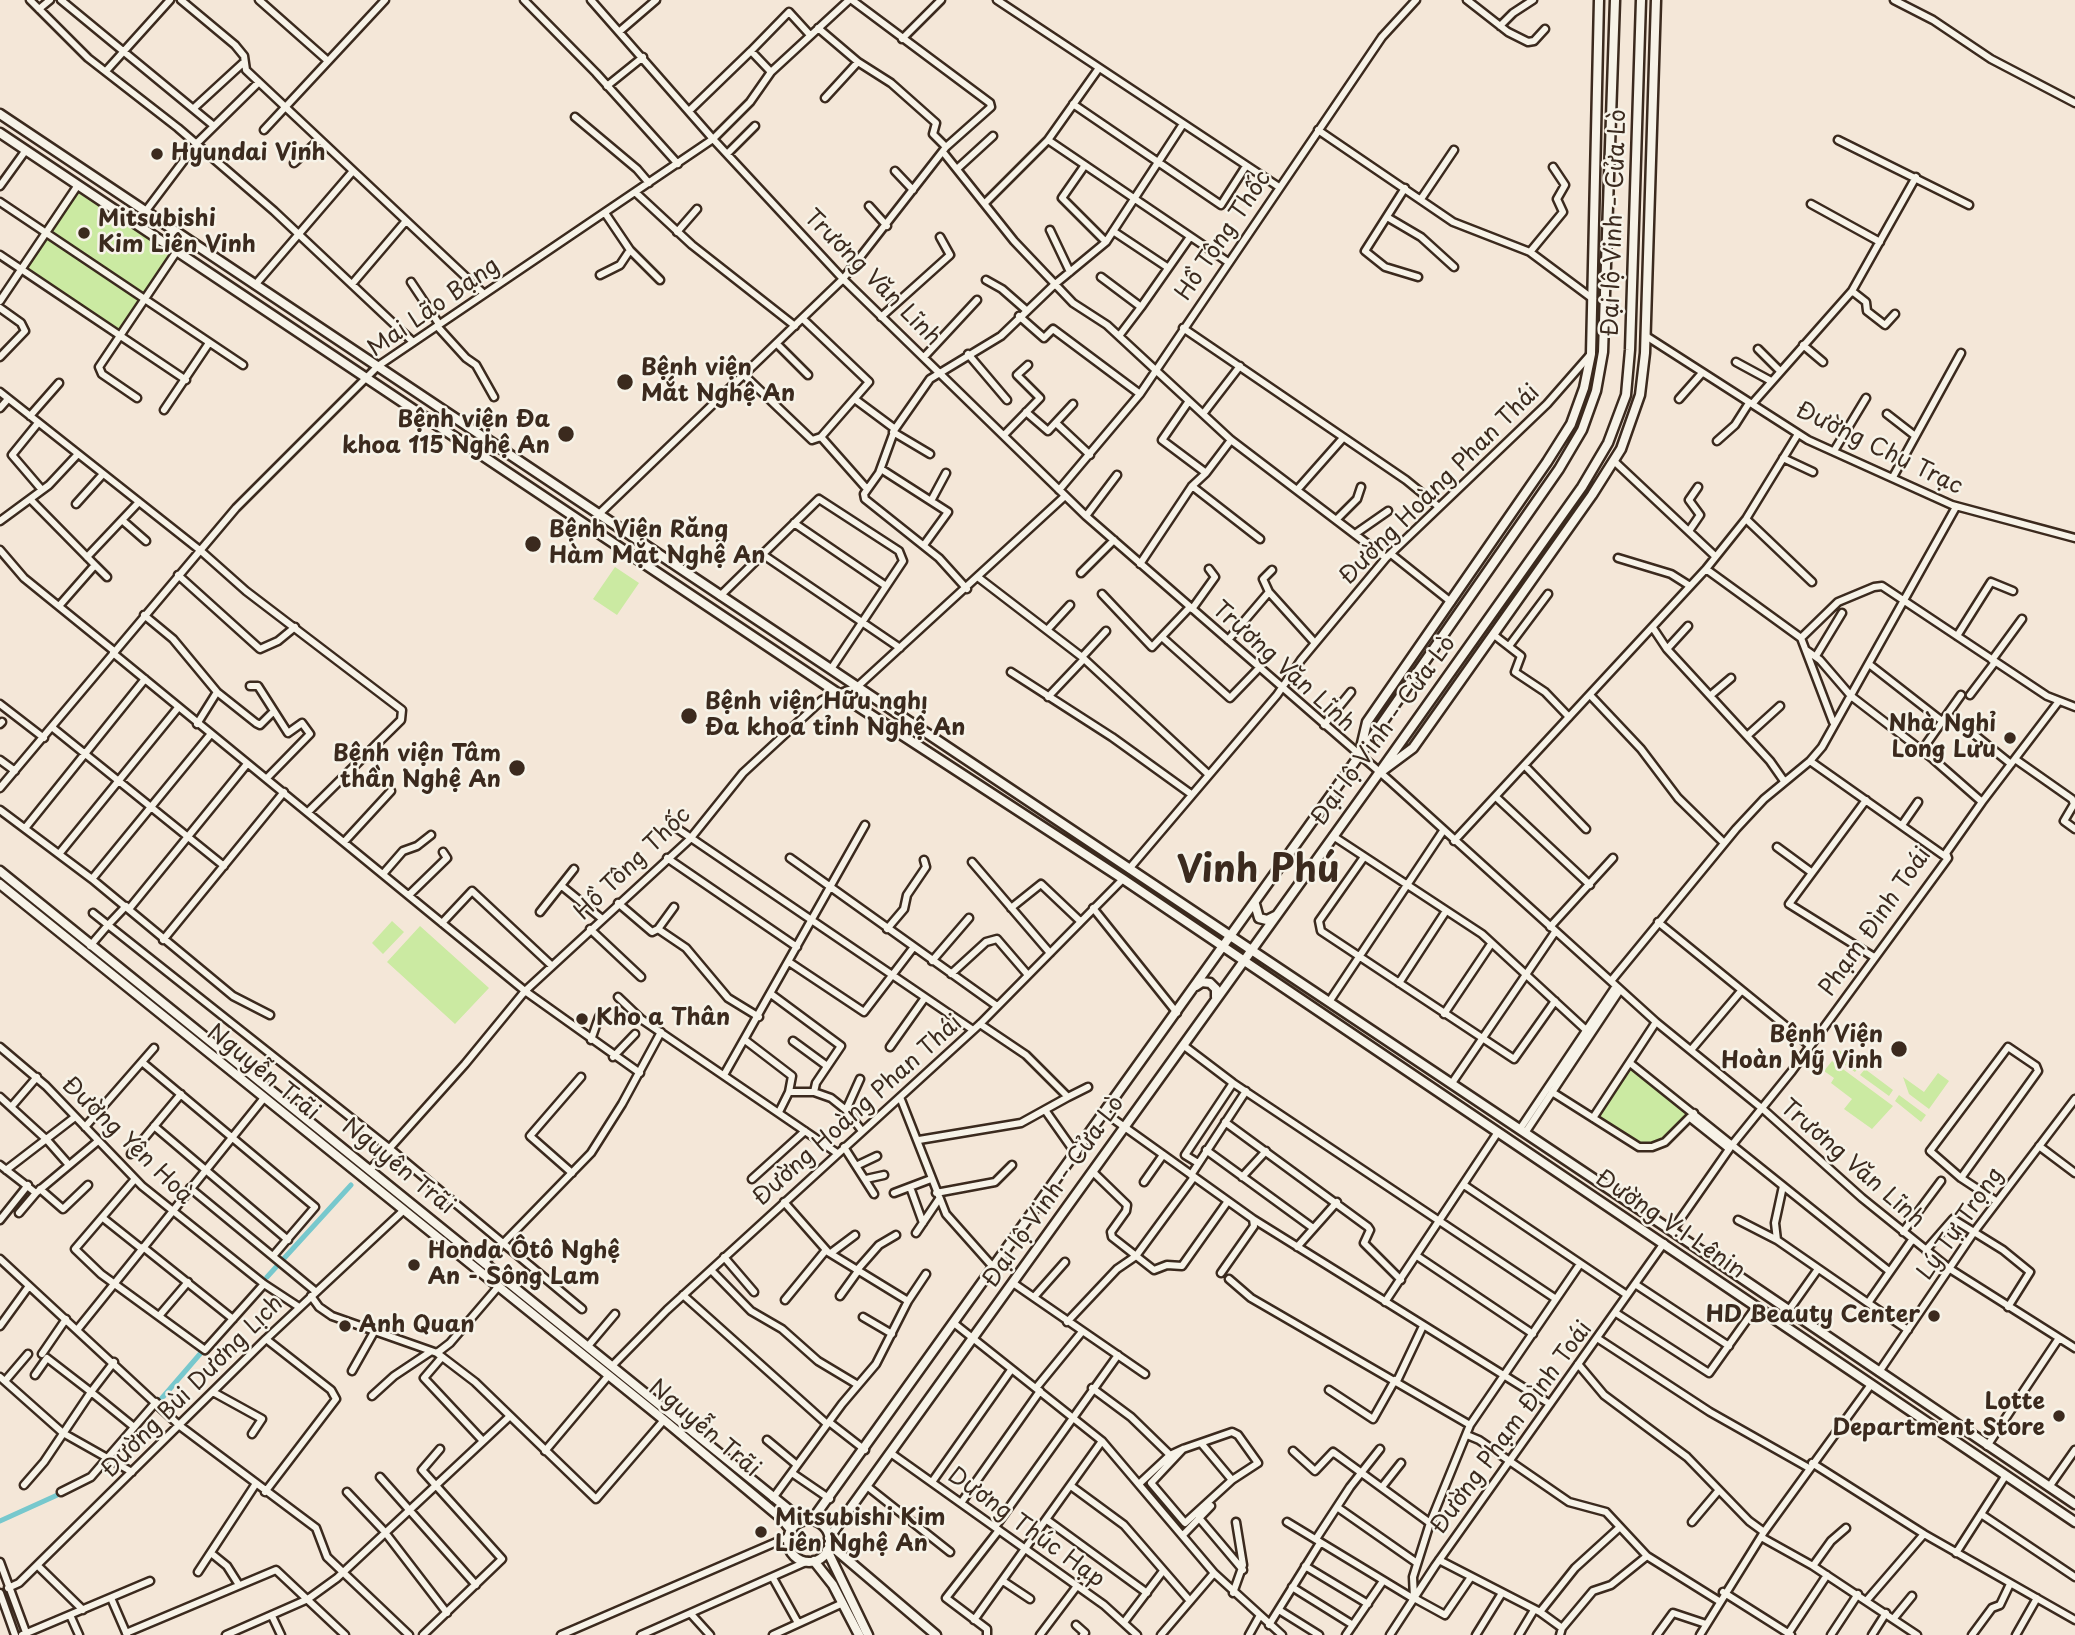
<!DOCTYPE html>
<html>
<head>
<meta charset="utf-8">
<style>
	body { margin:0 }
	canvas { display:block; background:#f4e7d8 }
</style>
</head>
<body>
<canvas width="2075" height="1635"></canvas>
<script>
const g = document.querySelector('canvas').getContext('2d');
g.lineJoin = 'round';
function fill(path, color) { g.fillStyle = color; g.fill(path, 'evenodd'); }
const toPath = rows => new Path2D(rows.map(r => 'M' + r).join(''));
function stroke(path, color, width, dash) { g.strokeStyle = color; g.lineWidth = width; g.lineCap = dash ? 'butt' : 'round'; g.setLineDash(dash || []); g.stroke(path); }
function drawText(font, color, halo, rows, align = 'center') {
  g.font = font + ' "Playpen Sans",sans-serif'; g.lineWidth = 5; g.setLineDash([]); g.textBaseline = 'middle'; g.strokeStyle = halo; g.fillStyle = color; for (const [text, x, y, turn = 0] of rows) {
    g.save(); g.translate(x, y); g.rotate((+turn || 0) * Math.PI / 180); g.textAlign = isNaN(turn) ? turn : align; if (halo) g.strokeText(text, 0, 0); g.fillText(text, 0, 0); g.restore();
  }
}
const green = toPath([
	[78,185,177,251,119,335,21,270],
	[615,567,639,583,617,615,593,599],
	[392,921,404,932,383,954,372,943],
	[420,926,489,988,455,1024,387,962],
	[1839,1050,1860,1065,1855,1072,1834,1057],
	[1832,1061,1893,1106,1872,1129,1844,1109,1852,1099,1831,1083,1834,1078,1824,1071],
	[1630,1063,1694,1113,1665,1142,1639,1147,1593,1118],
	[1865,1069,1893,1090,1889,1096,1860,1075],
	[1938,1073,1949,1081,1929,1109,1909,1094,1903,1077,1924,1092],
	[1899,1095,1926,1115,1921,1122,1895,1101]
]);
const canal = toPath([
	[267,1277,351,1185],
	[162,1398,206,1347],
	[0,1521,64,1492]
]);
const minor = toPath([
	[30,0,88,58,178,128,274,211,412,341],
	[61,0,214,126],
	[181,0,235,45,244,56,246,70,484,294],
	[259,0,328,61],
	[524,0,596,73,678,164],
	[591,0,713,139,843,279,1086,516,1390,781,1656,1022,1764,1110,1862,1198,1950,1269,2075,1348],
	[997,0,1279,187],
	[1467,0,1508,32,1528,42,1534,41,1545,29],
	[1894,0,1933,20,1991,59,2075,103],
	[39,9,50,0],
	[1500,26,1513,13,1533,0],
	[818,28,858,62,891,83,936,123,933,134,946,147],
	[620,31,656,0],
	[902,39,941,0],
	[106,71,170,0],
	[771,72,751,51,789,12,810,35],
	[607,86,643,57],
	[825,98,858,62],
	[1073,104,1221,205,1246,166],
	[194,108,243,63],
	[689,111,751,51],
	[575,117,637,169,649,183],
	[264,130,385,0],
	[1318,130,1453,222,1530,252,1593,299],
	[1048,140,1228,262],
	[1838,140,1969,205],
	[943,152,1014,241,1073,303,1107,325,1231,440,1386,558],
	[727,154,755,126],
	[294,163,319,140],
	[1085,165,1062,198,1106,242],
	[957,169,993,136],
	[895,171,913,190],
	[0,186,26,150],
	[1405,188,1365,251,1385,267,1418,277],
	[635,192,692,245,795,326],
	[1421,199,1454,150],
	[0,202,243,365],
	[985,203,1048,140,1099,68],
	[1811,204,1880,242],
	[869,206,887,226],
	[145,212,197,143,259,82],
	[605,213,630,250,660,280],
	[1387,217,1421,237,1454,267],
	[1050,230,1070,272],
	[1113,231,1167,267],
	[677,232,697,209],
	[1530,252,1563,212,1557,199,1565,185,1553,167],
	[0,255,186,380],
	[600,275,620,265,630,250],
	[1101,277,1141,307,1190,237],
	[986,280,1002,289,1026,310],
	[411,282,439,324],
	[353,283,405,222],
	[255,285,353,171],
	[1852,291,1866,302,1867,311,1885,325,1895,314],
	[0,301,78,185],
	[0,308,21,323,25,331,0,357],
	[1019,316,1044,338,1053,329,1140,394],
	[881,317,950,255,940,237],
	[437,326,466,358,476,365,494,397],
	[1183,328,1406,480,1439,507],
	[1119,336,1141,307],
	[1646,336,1808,440,1952,505,2075,538],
	[778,345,808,375],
	[1803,345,1823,362],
	[1758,349,1780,371],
	[968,354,1007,400],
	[925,356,977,300],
	[1736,362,1771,381],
	[745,376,812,440,821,437,869,382,803,319],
	[0,392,201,551,246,591,402,710,401,720,308,812],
	[137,398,102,374,99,367,177,251],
	[1679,399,1702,373],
	[856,400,895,429],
	[1189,401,1162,440,1206,473],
	[1752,404,1852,291,1916,177],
	[0,408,8,399],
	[164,410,209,343],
	[1026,412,1048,431,1073,404],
	[1203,414,1240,366],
	[1887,414,1914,435],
	[30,416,59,383],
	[38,423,12,455,42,490],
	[1056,423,1090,455],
	[893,432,930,454],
	[1004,435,1040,398,1017,375,1028,365],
	[821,437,867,489],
	[1717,441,1735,425,1749,403],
	[1834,451,1866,398],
	[1783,458,1813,472],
	[1614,461,1715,556],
	[881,469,948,512,924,545],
	[1893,477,1961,353],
	[1192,486,1260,539],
	[1059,490,1140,394,1382,37,1416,0],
	[1297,490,1343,438],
	[30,499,95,565,59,606],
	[931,501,946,473],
	[76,504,103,474],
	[599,514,843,279,946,147,991,107,990,103,852,0],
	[1086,516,1117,475],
	[1746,519,1812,582],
	[122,520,146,541],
	[1336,520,1357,499,1361,487],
	[0,521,49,485,78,454],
	[794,523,886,586],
	[1689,531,1700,515,1689,500,1698,487],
	[1355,534,1388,511],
	[0,550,24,578,114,651],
	[762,554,900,648],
	[1391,554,1451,602],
	[87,557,139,502],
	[1618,558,1671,574,1690,586],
	[1140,564,1192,486,1206,473,1231,440],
	[95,565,107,577],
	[1706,569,1801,638,1833,722],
	[1272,570,1263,579,1269,592,1315,643],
	[1081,573,1114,540],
	[178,575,260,649,278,641,295,627],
	[979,578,1082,657,1207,773],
	[967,589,939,558,865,499,864,494,879,473,895,429,930,379,1001,336,1054,285,1106,242,1183,124],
	[1102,594,1152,647,1190,607],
	[720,596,819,499,899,551,903,561,831,669],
	[1192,609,1215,577,1209,569],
	[144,615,173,639,217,692,256,723,260,725,274,711],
	[1653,628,1667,649,1770,761,1784,781],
	[1047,630,1070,605],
	[1494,635,1521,656,1515,672,1545,692,1569,717],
	[1957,636,1991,582,2013,591],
	[1163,638,1230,698,1260,667],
	[1801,638,1838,602,1874,587,1882,586,2047,696,2075,707],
	[1228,640,1269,592],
	[1509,646,1548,594],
	[1667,649,1688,626],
	[1806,650,1820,660,1851,696,1933,759,1982,802],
	[113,653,525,991,640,1073],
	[1816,656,1842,613],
	[1082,657,1106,631],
	[1992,660,2022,619],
	[1869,664,1942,721],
	[1011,672,1112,737,1191,794],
	[250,686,258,686,288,733,302,723,310,734,267,778],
	[1590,695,1641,749,1678,798,1724,843],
	[1711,695,1731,678],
	[1970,695,1995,662],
	[1048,697,1084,659],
	[0,704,44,738],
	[1960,723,2011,764],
	[0,724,2,722],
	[197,724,217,692],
	[1324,725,1351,692],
	[53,728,224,866],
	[1747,736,1780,706],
	[1922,750,1961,695],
	[2015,759,2072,799,2074,804,2064,821,2075,829],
	[0,760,15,771],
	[1810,761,1946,857],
	[1525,766,1586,829],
	[0,788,236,508,378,366,713,139,750,102,771,72,849,0],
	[1496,797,1590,885],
	[1866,800,1789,904,1874,957],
	[0,810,92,879,233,996,270,1015],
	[672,825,973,1030],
	[1902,825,1918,802],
	[26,827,145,679],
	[1333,836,1482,934,1586,1030],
	[345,841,391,791],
	[1454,841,1706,569,1746,519,1798,434],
	[1777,847,1811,872],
	[59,854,177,709],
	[1364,857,1319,921,1321,931,1514,1059,1555,1001],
	[667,858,797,947],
	[790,858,997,1006],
	[972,862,1050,953],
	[1129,869,1277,695,1301,660,1386,558,1547,404,1590,355],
	[383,874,403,851,417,846,431,835],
	[92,879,210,735],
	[563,887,601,918],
	[409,895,447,858,443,852],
	[618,903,652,932,658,929,686,948,728,998,759,1017],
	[1011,908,1041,884,1080,921],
	[1093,908,1177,1013],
	[129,909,247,764],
	[540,912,574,869],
	[93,913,108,925,126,906],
	[1658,922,1809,1045],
	[442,923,472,891,551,965],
	[1550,927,1613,858],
	[590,929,641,977],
	[658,929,674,907],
	[887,929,904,909,907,895,926,867,924,860],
	[163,940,284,792],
	[90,946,108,925,389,1148,582,1309],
	[932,961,969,918],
	[789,962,864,1012,913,948],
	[951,974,986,942,997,939,1028,975],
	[1611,981,1736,829,1764,799,1810,761,1822,747,1956,507],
	[1399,983,1446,911],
	[771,994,841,1046,816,1083,814,1092],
	[618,997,641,1019,837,1153],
	[1329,1002,1443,831],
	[1444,1014,1491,944],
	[591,1040,599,1017],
	[745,1040,792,1076,789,1092,779,1112],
	[793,1041,827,1066],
	[1183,1045,1233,1083,1556,1299],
	[0,1047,46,1086,142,1186,264,1284,299,1307],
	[890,1047,924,999],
	[1691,1050,1741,991],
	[613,1057,635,1034],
	[142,1062,315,1207,273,1256],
	[1630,1063,1889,1271],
	[724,1075,865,825],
	[1452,1083,1555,932],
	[789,1092,814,1092,831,1098,846,1110,862,1131],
	[1552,1092,1639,1147,1652,1147,1665,1142,1694,1113],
	[0,1097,47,1140,69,1165],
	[900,1097,946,1214,994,1268],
	[1068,1097,1088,1087],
	[12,1106,37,1077],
	[846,1110,860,1079],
	[1045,1110,1076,1154],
	[1105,1113,1253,1219,1254,1226,1221,1273],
	[1593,1118,1656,1022],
	[1690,1118,1729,1149],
	[1225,1122,1368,1227,1370,1230,1364,1243,1401,1280],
	[154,1126,288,1240],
	[85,1127,154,1048],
	[1520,1129,1616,986],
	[1525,1133,1620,990],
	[919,1140,1021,1123,1068,1097,1026,1055,980,1024],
	[2039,1146,2075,1173],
	[844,1147,874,1194],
	[1206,1150,1313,1228],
	[131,1154,181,1094],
	[1198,1163,1185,1155,1233,1083],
	[0,1165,36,1193,98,1141],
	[858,1165,877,1156],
	[6,1170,75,1117],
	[370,1170,465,1064,525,991,690,839,743,773,822,700,857,687,1065,496],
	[1093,1172,1127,1205,1126,1211,1111,1232,1112,1237,1154,1270,1167,1265,1182,1266,1228,1201],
	[572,1173,530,1136,581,1077],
	[1191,1175,1246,1091],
	[1242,1177,1266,1151],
	[1961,1178,2038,1071,2036,1066,2008,1047,1930,1151,1961,1178,1996,1201],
	[135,1179,75,1249,101,1274,205,1350,264,1284],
	[752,1179,805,1131],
	[866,1179,884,1175],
	[1144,1182,1163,1155],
	[1464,1185,1627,1295],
	[910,1187,923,1223],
	[190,1188,315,1291],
	[40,1189,63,1209,88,1185],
	[894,1193,931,1179],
	[936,1193,995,1182,1012,1165],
	[784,1202,828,1252,908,1301],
	[19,1213,36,1193],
	[103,1218,142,1249],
	[1253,1219,1550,1404],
	[0,1220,28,1185],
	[1738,1220,1777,1240,1868,1303,1912,1240],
	[1672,1231,1732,1145,1792,1071,1948,858,1946,853,1982,802,2059,701],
	[1903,1232,1941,1181],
	[916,1233,939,1199],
	[1777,1240,1775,1223,1783,1186],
	[143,1247,233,1319],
	[1297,1247,1337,1202],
	[1926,1250,1953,1219,2003,1250,2030,1272,2008,1307],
	[831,1253,855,1235],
	[1417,1256,1533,1334],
	[724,1257,754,1292],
	[0,1259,180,1426,316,1528,327,1557,409,1635],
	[485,1262,591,1153,622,1104,661,1032],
	[711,1270,751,1311,782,1329,818,1361,858,1385],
	[857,1270,879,1245,896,1235],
	[1229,1279,1251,1298,1470,1425],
	[1013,1283,1145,1374],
	[1635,1284,1729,1346],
	[683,1295,827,1424],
	[311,1296,319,1307,332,1316,437,1353,475,1382,596,1499,664,1420],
	[840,1296,858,1271],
	[1034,1297,1065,1262],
	[785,1300,826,1250],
	[1385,1302,1498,1132],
	[1868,1303,1908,1330],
	[1789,1310,1818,1269],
	[1616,1313,1709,1373,1756,1307],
	[159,1316,188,1282],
	[863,1317,892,1334],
	[1067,1322,1117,1269,1136,1256,1194,1177],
	[955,1324,1102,1441,1214,1573,1282,1635],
	[0,1326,29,1286],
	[77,1330,264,1098],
	[1597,1338,1710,1412,1809,1468],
	[588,1346,615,1314],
	[437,1353,450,1343,498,1287],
	[42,1354,66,1319],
	[442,1357,424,1378,483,1441],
	[114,1362,91,1392,134,1427],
	[1578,1364,1604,1395,1687,1457,1749,1521,1764,1532],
	[613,1365,667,1310,980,1024,1123,879],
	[352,1371,374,1332],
	[1879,1372,1974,1232,2075,1099],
	[0,1377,63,1433,132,1472],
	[5,1381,28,1354],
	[1397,1381,1423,1326],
	[1036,1388,1081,1333],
	[1092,1388,1131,1417,1170,1455,1183,1449,1232,1432,1238,1435,1258,1463,1232,1480,1185,1523,1151,1483,1183,1449],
	[1329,1390,1373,1419,1395,1380],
	[213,1392,262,1419,252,1434],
	[372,1396,394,1376,430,1352],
	[829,1422,865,1450],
	[1467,1435,1479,1440,1569,1502,1606,1512,1647,1556,1719,1601],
	[767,1440,797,1465],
	[1201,1443,1232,1480],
	[1987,1446,2059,1338],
	[545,1451,609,1375],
	[1293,1451,1315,1471,1333,1452,1430,1523],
	[892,1454,1104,1605,1137,1635],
	[1812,1463,1924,1534,2075,1620],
	[792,1473,830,1499],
	[380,1477,476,1585],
	[932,1482,1011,1370],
	[1140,1483,1170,1455],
	[24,1485,44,1462,91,1392,47,1358,35,1375],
	[1071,1486,1124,1525,1190,1601],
	[868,1487,950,1552],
	[1382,1487,1401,1463],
	[2049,1487,2075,1450],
	[61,1492,91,1477,156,1402],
	[265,1492,336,1399,331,1390,266,1339],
	[347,1492,384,1531,447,1613],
	[773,1498,842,1404,876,1364,908,1301,926,1274],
	[961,1503,1040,1391],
	[1337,1507,1417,1563],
	[1981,1514,2075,1577],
	[1199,1518,1243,1570],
	[1047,1520,1147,1593],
	[1287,1522,1414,1599],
	[1692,1522,1719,1490],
	[995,1527,1118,1355],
	[1183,1535,1211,1506],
	[1761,1537,1813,1566,1917,1635],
	[1316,1539,1350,1487,1380,1449],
	[211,1553,227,1566,239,1585],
	[1956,1553,2006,1475],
	[1439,1560,1540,1612,1562,1628],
	[0,1562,27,1635],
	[37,1565,83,1610],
	[1305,1566,1368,1604],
	[1813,1566,1831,1541,1846,1528],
	[198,1572,255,1485],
	[1471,1577,1445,1615,1414,1598,1413,1577,1430,1523,1470,1425,1580,1264],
	[773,1578,798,1623],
	[1003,1581,1030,1599],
	[1292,1587,1353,1625],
	[8,1588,19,1583,266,1339,404,1210],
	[1723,1592,1791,1635],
	[0,1593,15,1635],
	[1233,1593,1243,1565,1236,1522],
	[111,1598,127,1635],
	[1867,1600,1924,1534],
	[1279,1610,1319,1635],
	[1540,1612,1575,1568,1620,1527],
	[691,1614,710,1635],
	[70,1615,79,1635],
	[272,1616,281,1635],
	[1894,1618,1912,1596],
	[974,1620,1102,1441],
	[1125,1621,1163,1571],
	[1076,1625,1085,1633,1083,1635],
	[1269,1625,1320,1543],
	[126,1633,276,1570,345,1635],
	[1788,1634,1827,1575],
	[22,1635,150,1581],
	[226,1635,308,1599,337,1578,509,1417],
	[423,1635,502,1559,422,1470,440,1449],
	[561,1635,788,1537],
	[641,1635,808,1561],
	[773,1635,843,1603],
	[987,1635,987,1629,946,1598,999,1530],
	[1040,1635,1077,1586],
	[1161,1635,1214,1573],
	[1249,1635,1259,1617],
	[1346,1635,1383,1581],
	[1390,1635,1435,1566,1664,1243],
	[1476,1635,1502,1593],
	[1519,1635,1534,1610],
	[1560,1635,1562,1628,1593,1591,1611,1585,1647,1556],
	[1657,1635,1673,1613,1706,1624],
	[1700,1635,1764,1532,1870,1386],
	[1831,1635,1858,1594],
	[1872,1635,1886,1613],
	[1972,1635,1992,1608,2000,1605,2010,1584],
	[2016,1635,2037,1598]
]);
const major = toPath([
	[0,114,1672,1231,2075,1504],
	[0,133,839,694,1123,879,2075,1522],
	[1359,756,1367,722,1547,462,1571,424,1584,388,1591,354,1599,0],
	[1382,771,1413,748,1592,495,1621,449,1640,395,1645,353,1656,0],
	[0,871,803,1521],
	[0,884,664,1420,781,1518,791,1530],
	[1255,904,1259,918,1267,920,1275,916],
	[1196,986,1202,982,1210,983,1216,989,1216,997],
	[812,1520,1359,756,1559,469,1582,430,1596,391,1603,352,1615,0],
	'788 1541a21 21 0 1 1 42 0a21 21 0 1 1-42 0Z',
	[829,1538,1379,773,1582,487,1608,443,1626,395,1630,350,1641,0],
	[829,1544,936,1635],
	[827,1550,868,1635],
	[814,1561,833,1585,859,1635]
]);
const markers = [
	[157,154,7,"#3b2a1e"],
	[84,233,7,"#3b2a1e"],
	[625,382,9,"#3b2a1e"],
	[566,434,9,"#3b2a1e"],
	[533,544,9,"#3b2a1e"],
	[689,716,9,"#3b2a1e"],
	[2010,738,7,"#3b2a1e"],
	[517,768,9,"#3b2a1e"],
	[582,1019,7,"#3b2a1e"],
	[1899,1049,9,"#3b2a1e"],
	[414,1265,7,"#3b2a1e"],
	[1934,1316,7,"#3b2a1e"],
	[345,1326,7,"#3b2a1e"],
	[2059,1416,7,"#3b2a1e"],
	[761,1532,7,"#3b2a1e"]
];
const poiNames = [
	["Hyundai Vinh",171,154],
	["Mitsubishi",98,220],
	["Kim Liên Vinh",98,246],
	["Bệnh viện",641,369],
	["Mắt Nghệ An",641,395],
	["Bệnh viện Đa",550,421,"right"],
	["khoa 115 Nghệ An",550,447,"right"],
	["Bệnh Viện Răng",549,531],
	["Hàm Mặt Nghệ An",549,557],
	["Bệnh viện Hữu nghị",705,703],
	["Đa khoa tỉnh Nghệ An",705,729],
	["Nhà Nghỉ",1996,725,"right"],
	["Long Lưu",1996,751,"right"],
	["Bệnh viện Tâm",501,755,"right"],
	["thần Nghệ An",501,781,"right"],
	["Kho a Thân",596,1019],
	["Bệnh Viện",1883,1036,"right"],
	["Hoàn Mỹ Vinh",1883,1062,"right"],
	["Honda Ôtô Nghệ",428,1252],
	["An - Sông Lam",428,1278],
	["HD Beauty Center",1920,1316,"right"],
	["Anh Quan",359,1326],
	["Lotte",2045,1403,"right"],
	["Department Store",2045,1429,"right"],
	["Mitsubishi Kim",775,1519],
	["Liên Nghệ An",775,1545]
];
const streetNames = [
	["Đại lộ Vinh - Cửa Lò",1615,223,-88],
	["Hồ Tông Thốc",1224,236,-56],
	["Trương Văn Lĩnh",872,278,45],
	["Mai Lão Bạng",434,308,-35],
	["Đường Chu Trạc",1879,449,26],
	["Đường Hoàng Phan Thái",1440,485,-45],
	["Trương Văn Lĩnh",1283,667,42],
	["Đại lộ Vinh - Cửa Lò",1384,731,-54],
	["Hồ Tông Thốc",633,864,-44],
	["Phạm Đình Toái",1876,922,-55],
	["Nguyễn Trãi",263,1073,39],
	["Đường Hoàng Phan Thái",858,1111,-42],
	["Đường Yên Hoà",127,1141,44],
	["Trương Văn Lĩnh",1852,1164,41],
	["Nguyên Trãi",398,1167,39],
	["Đại lộ Vinh - Cửa Lò",1054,1192,-55],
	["Lý Tự Trọng",1961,1224,-55],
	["Đường V.I Lênin",1670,1225,34],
	["Đường Bùi Dương Lịch",193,1387,-45],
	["Đường Phạm Đình Toái",1512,1428,-54],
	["Nguyễn Trãi",704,1429,40],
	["Dương Thúc Hạp",1026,1528,36]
];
const townNames = [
	["Vinh Phú",1258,872]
];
fill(green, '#cbeaa2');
stroke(canal, '#77c8cd', 5);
stroke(minor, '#3b2a1e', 11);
stroke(major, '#3b2a1e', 13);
stroke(minor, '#f7f3e8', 6);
stroke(major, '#f7f3e8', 8);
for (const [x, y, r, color] of markers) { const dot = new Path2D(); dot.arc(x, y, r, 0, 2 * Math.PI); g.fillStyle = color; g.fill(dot); stroke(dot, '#f7f3e8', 2.5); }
drawText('bold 23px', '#3b2a1e', '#f7f3e8', poiNames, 'left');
drawText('23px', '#3b2a1e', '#f7f3e8', streetNames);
drawText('bold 37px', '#3b2a1e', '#f7f3e8', townNames);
</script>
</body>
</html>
